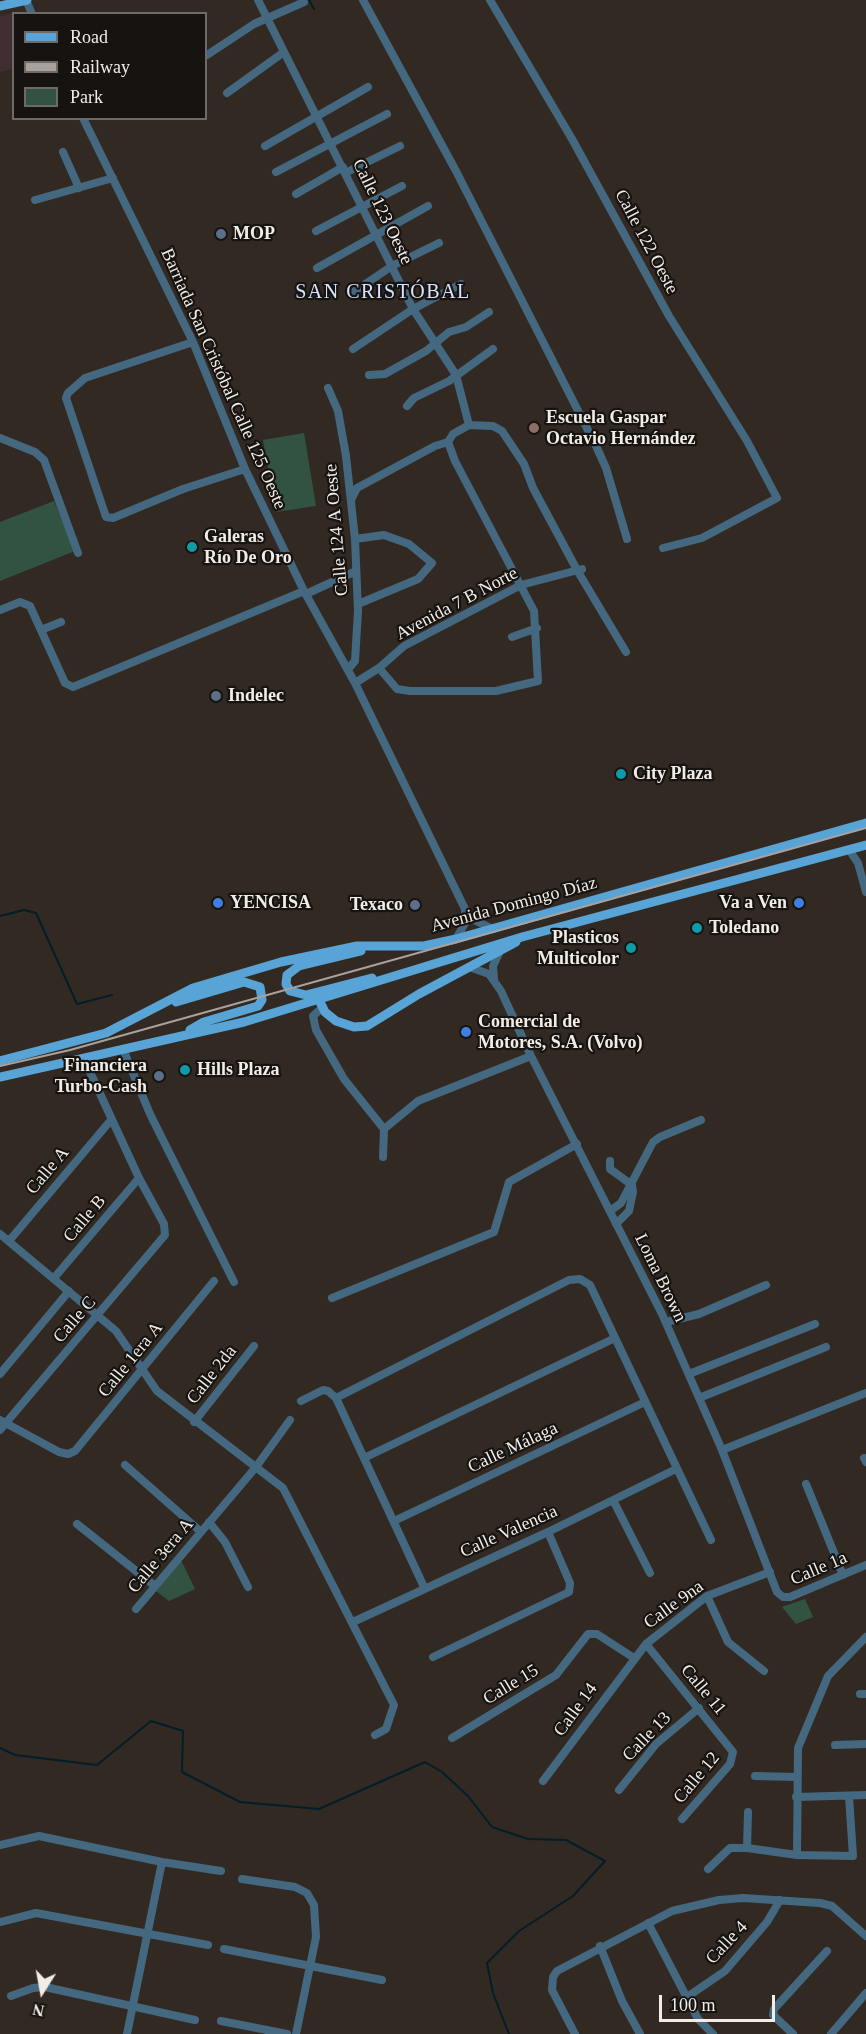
<!DOCTYPE html>
<html>
<head>
<meta charset="utf-8">
<style>
	body { margin:0 }
	#map { position:relative; width:866px; height:2034px; overflow:hidden; background:#322a22; font-family:Georgia,serif }
	canvas { display:block }
	.legend { position:absolute; left:12px; top:12px; width:195px; height:108px; box-sizing:border-box; background:#171310; border:2px solid #6e6a66; margin:0; padding:8px 10px; list-style:none; font-size:18px; color:#f1ece6 }
	.legend li { display:flex; align-items:center; gap:12px; height:30px }
	.legend b { width:30px; border:2px solid #6e6a66 }
	.north { position:absolute; left:12px; top:1962px; width:60px; height:60px; -webkit-text-stroke:4px #171310; paint-order:stroke; rotate:191deg; font-size:16px; font-weight:700; line-height:24px; text-align:center; color:#f1ece6 }
	.north::after { content:''; display:block; margin:auto; width:21px; height:27px; background:#f1ece6; clip-path:polygon(50% 0,100% 100%,50% 72%,0 100%) }
	.scale { position:absolute; left:659px; top:1995px; width:116px; height:27px; box-sizing:border-box; border:3px solid #f1ece6; border-top:0; padding-left:8px; font-size:18px; line-height:21px; white-space:nowrap; color:#f1ece6; -webkit-text-stroke:4px #171310; paint-order:stroke }
</style>
</head>
<body>
<div id="map">
<canvas width="866" height="2034"></canvas>
<ul class="legend">
<li><b style="height:8px;background:#58a4d7"></b>Road</li>
<li><b style="height:8px;background:#a9a29c"></b>Railway</li>
<li><b style="height:16px;background:#335342"></b>Park</li>
</ul>
<div class="north">N</div>
<div class="scale">100 m</div>
</div>
<script>
const g = document.querySelector('canvas').getContext('2d');
g.lineJoin = 'round';
function fill(path, color) { g.fillStyle = color; g.fill(path, 'evenodd'); }
const toPath = rows => new Path2D(rows.map(r => 'M' + r).join(''));
function stroke(path, color, width, dash) { g.strokeStyle = color; g.lineWidth = width; g.lineCap = dash ? 'butt' : 'round'; g.setLineDash(dash || []); g.stroke(path); }
function drawText(font, color, halo, rows, align = 'center') {
  g.font = font + ' Georgia,serif'; g.lineWidth = 4.5; g.setLineDash([]); g.textBaseline = 'middle'; g.strokeStyle = halo; g.fillStyle = color; for (const [text, x, y, turn = 0] of rows) {
    g.save(); g.translate(x, y); g.rotate((+turn || 0) * Math.PI / 180); g.textAlign = isNaN(turn) ? turn : align; if (halo) g.strokeText(text, 0, 0); g.fillText(text, 0, 0); g.restore();
  }
}
const commercial = toPath([
	[22,11,25,13,14,14,13,69,0,72,0,16]
]);
const green = toPath([
	[304,433,316,506,276,512,263,440],
	[54,501,75,551,0,581,0,522],
	[181,1560,195,1589,169,1601,156,1591],
	[805,1599,813,1617,796,1624,782,1607]
]);
const stream = toPath([
	[309,0,314,9],
	[0,916,24,910,36,913,77,1004,112,995],
	[0,1748,15,1755,97,1765,151,1721,183,1731,182,1772,240,1802,319,1809,425,1762,442,1772,468,1796,492,1827,528,1839,566,1840,605,1861,573,1896,519,1931,487,1963,493,1993,509,2034]
]);
const minor = toPath([
	[26,0,32,14],
	[258,0,413,309,456,375,469,425],
	[363,0,456,171,597,448,606,468,627,539],
	[490,0,572,139,669,316,747,441,777,498,702,538,663,548],
	[207,55,254,24,304,2],
	[227,93,284,52],
	[83,118,193,342,245,469,304,591,355,683,465,909,476,921,493,929],
	[265,146,368,87],
	[63,152,79,188],
	[276,172,387,114],
	[347,172,400,146],
	[296,194,343,167],
	[35,200,113,178],
	[316,231,402,186],
	[317,268,428,206],
	[352,293,392,266,439,243],
	[193,342,85,378,68,393,66,398,106,517,113,518,183,489,245,469],
	[353,349,413,309,461,284],
	[369,375,385,374,426,351,449,332,466,327,489,312],
	[328,388,338,411,346,456,355,539,358,611,355,661,348,669],
	[407,406,414,398,449,381,493,349],
	[0,438,35,452,44,460,78,553],
	[448,442,453,434,469,425,493,426,502,431,524,464,533,488,577,570,626,652],
	[351,500,357,488,435,446,448,442],
	[355,539,384,535,409,544,432,563,418,579,358,604],
	[306,594,356,571],
	[0,610,20,602,30,606,65,683,73,687,304,591],
	[41,630,61,622],
	[512,637,537,628],
	[379,668,397,689,410,691,496,691,538,681,534,611,455,461,448,442],
	[355,683,379,668,404,646,521,585,582,569],
	[849,850,858,863,866,892],
	[456,939,465,923,465,910],
	[472,968,489,974,501,991,531,1056,662,1314,722,1450,777,1592,783,1597,790,1597,866,1565],
	[494,979,493,966,499,953],
	[323,1007,313,1016,316,1030,344,1079,384,1129,383,1157],
	[123,1049,150,1114,234,1282],
	[384,1129,418,1101,531,1056],
	[610,1161,610,1169,632,1185,633,1192,629,1211,616,1224],
	[610,1211,621,1203,653,1142,660,1137,701,1120],
	[0,1234,116,1331,157,1391,283,1488,394,1705,386,1729,375,1735],
	[9,1241,111,1120],
	[54,1278,139,1178],
	[332,1298,494,1232,509,1182,577,1144],
	[666,1322,699,1314,766,1285],
	[0,1374,69,1291],
	[689,1374,815,1324],
	[336,1398,569,1280,580,1279,590,1285,711,1540],
	[699,1398,826,1347],
	[301,1401,323,1390,328,1391,336,1398,424,1587],
	[0,1420,59,1452,68,1454,75,1451,214,1281],
	[194,1422,254,1346],
	[0,1430,165,1235,164,1224,139,1178,84,1059],
	[722,1450,866,1393],
	[364,1458,615,1338],
	[864,1458,866,1462],
	[125,1465,201,1532],
	[806,1484,843,1575],
	[613,1500,650,1573],
	[394,1521,645,1402],
	[209,1522,225,1542,248,1587],
	[77,1524,155,1586],
	[707,1596,728,1642,764,1671],
	[136,1609,256,1467,290,1420],
	[353,1622,548,1532,676,1469],
	[646,1644,733,1752,730,1764,682,1819],
	[433,1657,569,1592,570,1583,548,1532],
	[860,1694,866,1694],
	[452,1738,556,1675,588,1634,597,1634,634,1658],
	[835,1745,866,1744],
	[755,1776,796,1777],
	[543,1781,646,1644,707,1596,770,1572],
	[619,1790,656,1744,699,1708],
	[796,1797,866,1795],
	[0,1845,39,1836,162,1862,221,1871],
	[747,1848,748,1812],
	[797,1855,798,1748,828,1676,866,1637],
	[708,1869,730,1848,747,1848,797,1855,853,1856,849,1796],
	[242,1879,295,1887,307,1893,314,1905,316,1937,296,2034],
	[0,1922,36,1913,208,1945],
	[648,1923,698,2019,713,2034],
	[600,1946,622,2001,640,2034],
	[224,1949,382,1980],
	[11,1996,33,1988,45,1987,195,2020],
	[687,1997,725,1971,767,1922,780,1900],
	[221,2021,287,2034],
	[127,2034,162,1862],
	[575,2034,552,1990,553,1977,557,1971,672,1911,719,1900,743,1898,820,1903,832,1906,866,1936],
	[793,2034,773,2015,774,2009,827,1951],
	[831,2034,866,1993]
]);
const major = toPath([
	[0,6,27,0],
	[361,951,299,966,287,975,286,984,290,991,306,995,372,978],
	[319,1000,325,1012,336,1021,354,1027,367,1026,419,994,516,942],
	[176,1002,244,982,260,987,262,1000,258,1006,204,1022,190,1030],
	[0,1061,106,1033,193,988,281,962,357,946,424,946,456,939,866,823],
	[0,1077,244,1022,522,937,866,845]
]);
const rail = toPath([
	[0,1066,70,1050,866,828]
]);
const markers = [
	[221,234,6,"#5c6f8a"],
	[534,428,6,"#8d6e63"],
	[192,547,6,"#0f9aa8"],
	[216,696,6,"#5c6f8a"],
	[621,774,6,"#0f9aa8"],
	[218,903,6,"#3f7fe0"],
	[799,903,6,"#3f7fe0"],
	[415,905,6,"#5c6f8a"],
	[697,928,6,"#0f9aa8"],
	[631,948,6,"#0f9aa8"],
	[466,1032,6,"#3f7fe0"],
	[185,1070,6,"#0f9aa8"],
	[159,1076,6,"#5c6f8a"]
];
const streetNames = [
	["Calle 123 Oeste",382,212,64],
	["Calle 122 Oeste",646,242,62],
	["Barriada San Cristóbal Calle 125 Oeste",223,379,66],
	["Calle 124 A Oeste",337,530,-95],
	["Avenida 7 B Norte",457,604,-28],
	["Avenida Domingo Díaz",514,905,-15],
	["Calle A",48,1171,-50],
	["Calle B",85,1219,-50],
	["Loma Brown",660,1278,64],
	["Calle C",75,1320,-49],
	["Calle 1era A",131,1360,-51],
	["Calle 2da",212,1375,-52],
	["Calle Málaga",513,1448,-25],
	["Calle Valencia",509,1532,-24],
	["Calle 3era A",161,1556,-50],
	["Calle 1a",819,1569,-23],
	["Calle 9na",674,1605,-36],
	["Calle 15",511,1685,-31],
	["Calle 11",703,1690,50],
	["Calle 14",576,1710,-54],
	["Calle 13",647,1737,-46],
	["Calle 12",697,1778,-50],
	["Calle 4",727,1943,-47]
];
const poiNames = [
	["MOP",233,234],
	["Escuela Gaspar",546,418],
	["Octavio Hernández",546,439],
	["Galeras",204,537],
	["Río De Oro",204,558],
	["Indelec",228,696],
	["City Plaza",633,774],
	["YENCISA",230,903],
	["Va a Ven",787,903,"right"],
	["Texaco",403,905,"right"],
	["Toledano",709,928],
	["Plasticos",619,938,"right"],
	["Multicolor",619,959,"right"],
	["Comercial de",478,1022],
	["Motores, S.A. (Volvo)",478,1043],
	["Financiera",147,1066,"right"],
	["Turbo-Cash",147,1087,"right"],
	["Hills Plaza",197,1070]
];
const neighbourhoodNames = [
	["SAN CRISTÓBAL",383,293]
];
fill(commercial, '#412d32');
fill(green, '#335342');
stroke(stream, '#021e28', 2);
stroke(minor, '#456881', 8);
stroke(major, '#58a4d7', 9);
stroke(rail, '#a9a29c', 2);
for (const [x, y, r, color] of markers) { const dot = new Path2D(); dot.arc(x, y, r, 0, 2 * Math.PI); g.fillStyle = color; g.fill(dot); stroke(dot, '#171310', 2); }
drawText('18px', '#f1ece6', '#171310', streetNames);
drawText('bold 18px', '#f1ece6', '#171310', poiNames, 'left');
g.letterSpacing = '1.5px';
drawText('20px', '#d5e4ff', '#171310', neighbourhoodNames);
g.letterSpacing = '0px';
</script>
</body>
</html>
